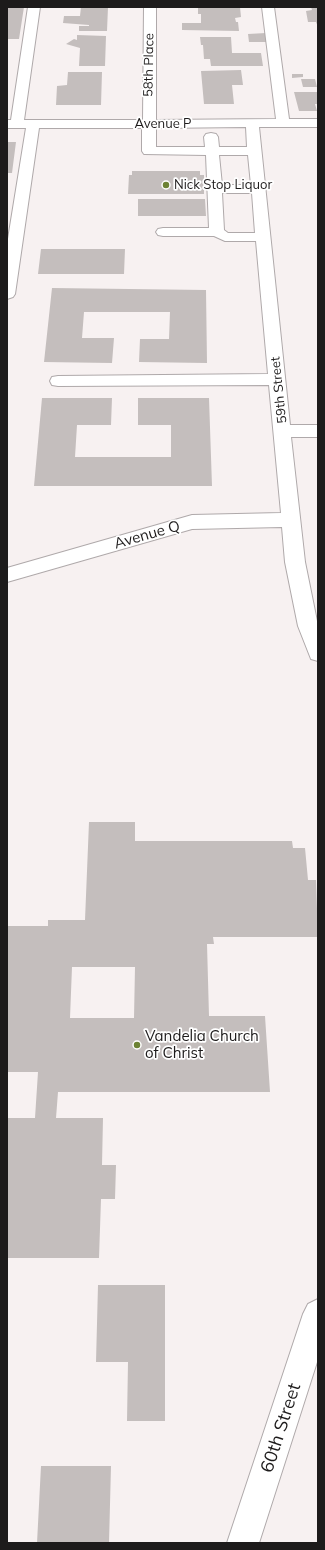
<!DOCTYPE html>
<html>
<head>
<meta charset="utf-8">
<style>
	body { margin:0 }
	#map { position:relative; width:325px; height:1550px; overflow:hidden; background:#f7f1f1; font-family:Mulish,sans-serif }
	canvas { display:block }
	.frame { position:absolute; inset:0; border:8px solid #1d1b1b; pointer-events:none }
</style>
</head>
<body>
<div id="map">
<canvas width="325" height="1550"></canvas>
<div class="frame"></div>
</div>
<script>
const g = document.querySelector('canvas').getContext('2d');
g.lineJoin = 'round';
function fill(path, color) { g.fillStyle = color; g.fill(path, 'evenodd'); }
const toPath = rows => new Path2D(rows.map(r => 'M' + r).join(''));
function stroke(path, color, width, dash) { g.strokeStyle = color; g.lineWidth = width; g.lineCap = dash ? 'butt' : 'round'; g.setLineDash(dash || []); g.stroke(path); }
function drawText(font, color, halo, rows, align = 'center') {
  g.font = font + ' Mulish,sans-serif'; g.lineWidth = 3.5; g.setLineDash([]); g.textBaseline = 'middle'; g.strokeStyle = halo; g.fillStyle = color; for (const [text, x, y, turn = 0] of rows) {
    g.save(); g.translate(x, y); g.rotate((+turn || 0) * Math.PI / 180); g.textAlign = isNaN(turn) ? turn : align; if (halo) g.strokeText(text, 0, 0); g.fillText(text, 0, 0); g.restore();
  }
}
const building = toPath([
	[7,7,24,7,19,39,7,39],
	[81,7,108,7,107,31,79,31,79,26,89,26,89,25,63,23,64,16,80,16],
	[198,7,240,7,241,17,235,18,236,22,238,22,239,31,182,30,182,23,201,23,201,14,198,14],
	[311,7,318,7,318,27,316,22,308,22,306,11,312,10],
	[266,33,268,42,249,42,248,34],
	[77,35,106,36,105,66,79,66,80,48,66,44,74,39,77,40],
	[200,37,231,37,232,53,261,53,263,66,211,66,210,59,204,59,203,45,201,45],
	[241,70,243,85,232,85,234,104,204,104,201,71],
	[68,72,102,72,101,105,56,105,57,86,67,85],
	[292,74,303,74,303,77,292,78],
	[301,79,315,79,317,87,303,87],
	[294,92,318,92,318,104,315,104,317,111,299,111],
	[7,142,16,142,12,173,7,173],
	[132,171,200,171,200,175,204,175,204,194,128,194,129,175,132,175],
	[138,199,205,199,206,216,138,216],
	[41,249,125,249,124,274,38,274],
	[52,288,206,290,207,363,139,362,140,339,169,339,170,312,84,312,82,338,114,338,112,363,44,362],
	[42,398,112,398,111,425,77,425,75,457,171,457,171,425,138,425,138,398,209,398,212,486,34,486],
	[89,822,135,822,135,841,292,841,293,848,305,848,308,880,316,880,318,937,213,937,214,944,207,944,209,1016,265,1016,270,1092,58,1092,56,1118,103,1118,102,1165,116,1165,115,1199,101,1199,99,1258,7,1258,7,1118,35,1118,38,1072,7,1072,7,926,48,926,48,920,85,920],
	[72,967,135,967,134,1018,70,1018],
	[98,1285,165,1285,165,1421,127,1421,128,1362,96,1362],
	[41,1466,111,1466,109,1543,37,1543]
]);
const minor = toPath([
	[28,7,40,7,24,120,143,120,144,7,156,7,156,120,276,119,262,7,274,7,289,119,318,119,318,127,259,127,290,425,318,425,318,437,291,437,305,562,318,626,318,661,311,659,298,626,285,562,282,527,192,529,7,582,7,568,192,515,281,513,269,385,58,386,52,385,50,381,52,377,58,376,268,374,256,241,225,241,214,236,163,236,158,235,156,232,158,229,163,228,209,228,206,155,144,154,142,151,142,128,39,128,15,294,13,297,7,299,7,245,26,128,7,128,7,120,11,120,28,7],
	[246,127,247,147,219,147,218,137,216,134,211,133,206,134,204,137,205,147,156,147,156,128,246,127],
	[219,155,248,155,251,185,222,185,219,155],
	[222,193,252,193,255,233,228,233,224,230,222,193],
	[318,1299,318,1359,259,1543,227,1543,303,1314,308,1304,318,1299]
]);
const markers = [
	[166,185,4,"#6c8234"],
	[137,1045,4,"#6c8234"]
];
const farStreetnames = [
	["58th Place",149,65,-89],
	["Avenue P",163,124],
	["59th Street",279,390,-96]
];
const farPoinames = [
	["Nick Stop Liquor",174,185]
];
const streetNames = [
	["Avenue Q",147,535,-16]
];
const poiNames = [
	["Vandelia Church",145,1036],
	["of Christ",145,1053]
];
const nearStreetnames = [
	["60th Street",281,1428,-72]
];
fill(building, '#c4bebd');
stroke(minor, '#afa9aa', 2);
fill(minor, '#fff');
for (const [x, y, r, color] of markers) { const dot = new Path2D(); dot.arc(x, y, r, 0, 2 * Math.PI); g.fillStyle = color; g.fill(dot); stroke(dot, '#fff', 1.5); }
drawText('13px', '#1d1b1b', '#fff', farStreetnames);
drawText('13px', '#1d1b1b', '#fff', farPoinames, 'left');
drawText('15px', '#1d1b1b', '#fff', streetNames);
drawText('15px', '#1d1b1b', '#fff', poiNames, 'left');
drawText('18px', '#1d1b1b', '#fff', nearStreetnames);
</script>
</body>
</html>
